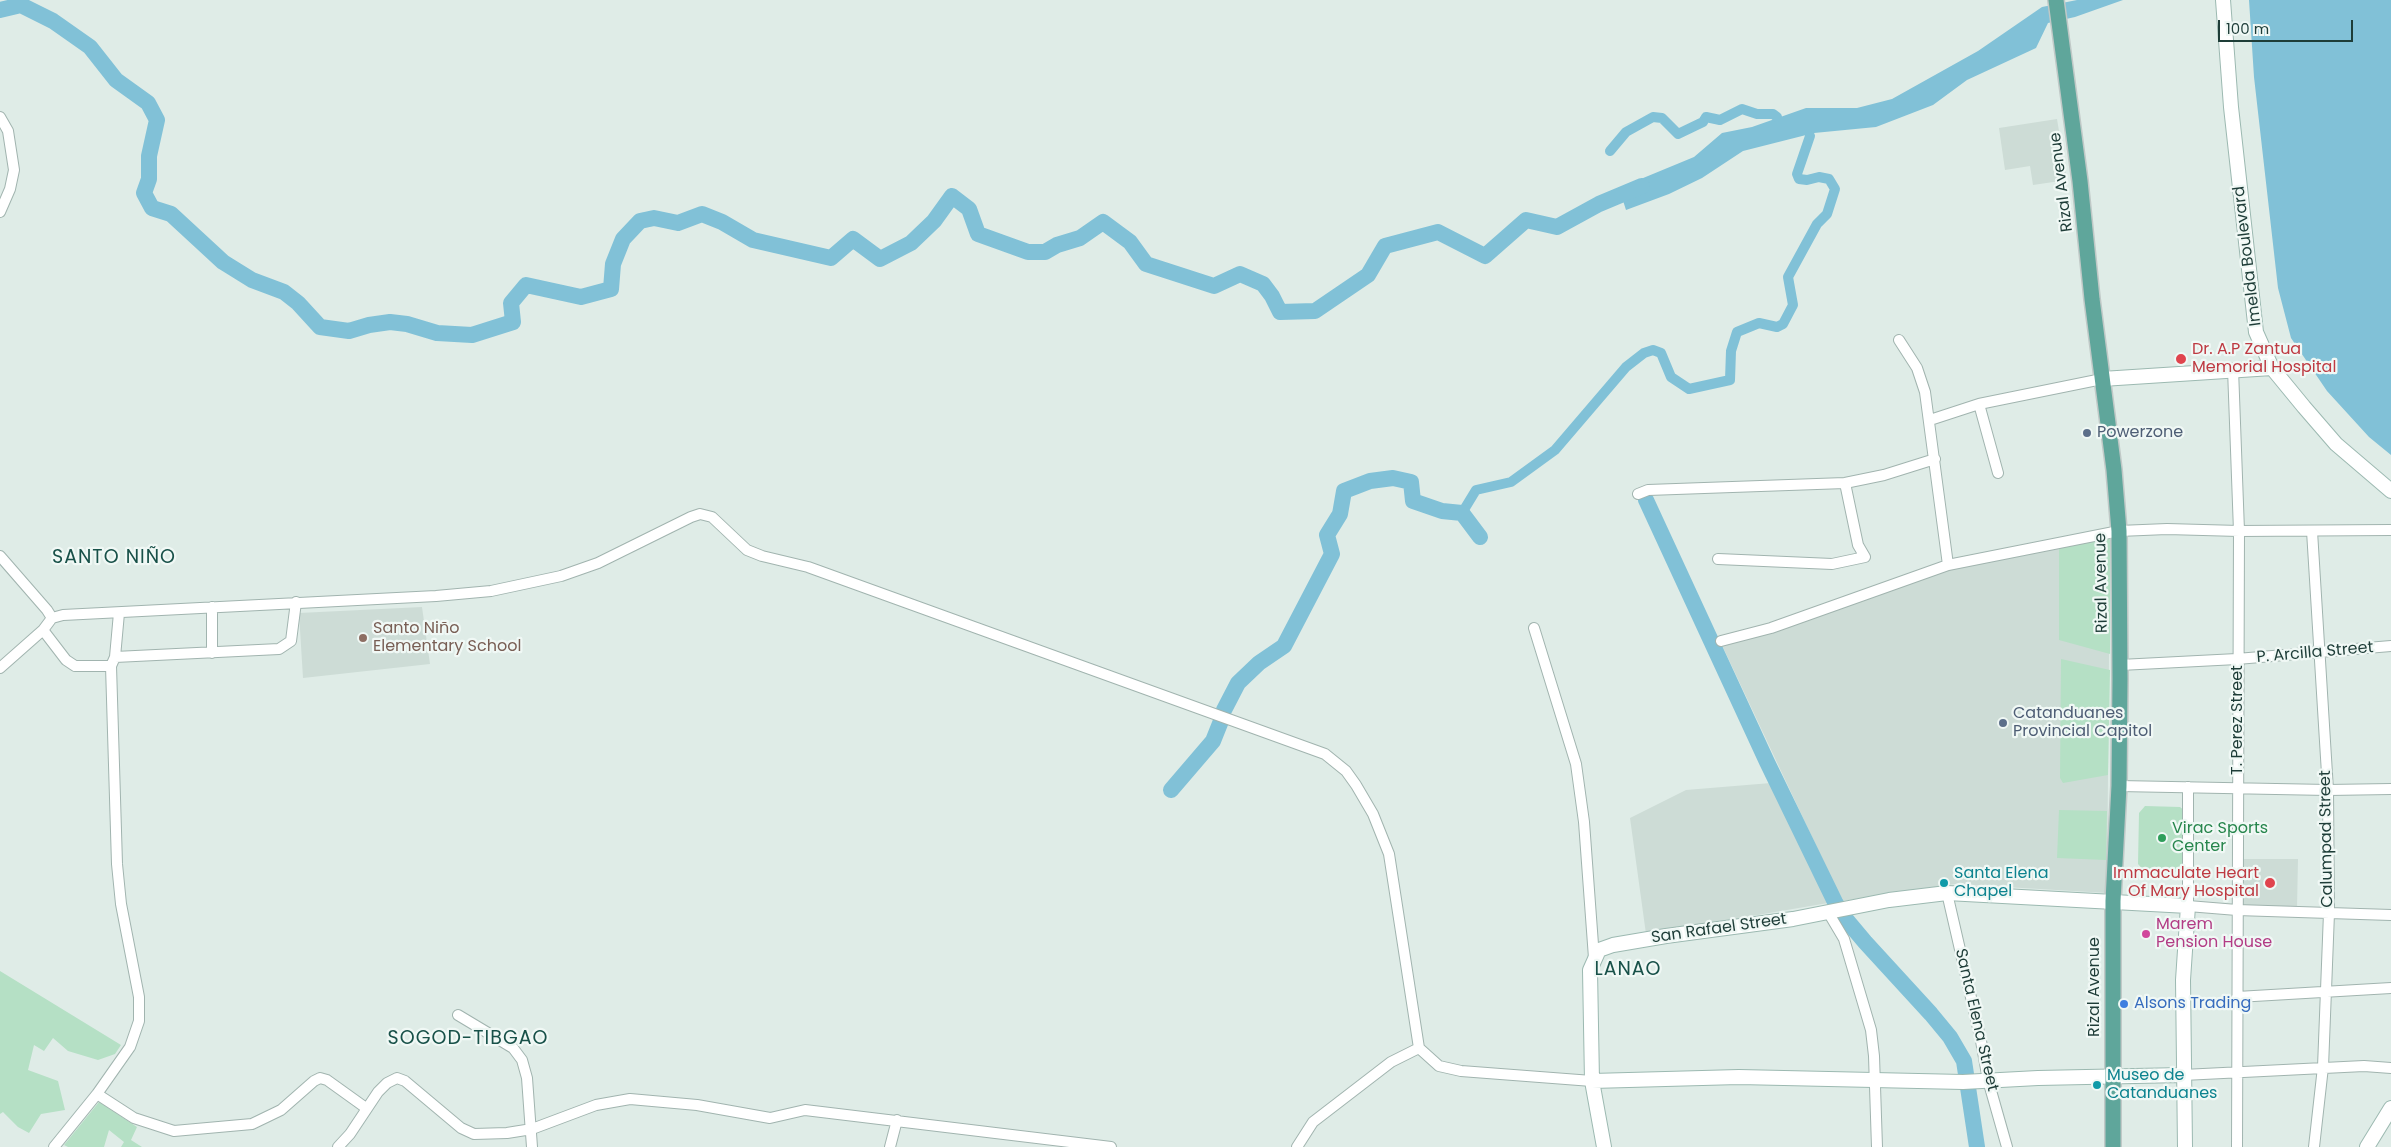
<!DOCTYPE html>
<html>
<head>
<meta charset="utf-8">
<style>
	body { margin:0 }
	#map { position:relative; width:2391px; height:1147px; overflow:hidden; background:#dfece7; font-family:Poppins,sans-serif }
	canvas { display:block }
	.scale { position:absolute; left:2218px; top:20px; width:135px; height:22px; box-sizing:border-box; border:2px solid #1e3d38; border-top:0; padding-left:6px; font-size:15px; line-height:18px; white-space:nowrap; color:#1e3d38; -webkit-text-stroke:4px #f0f8f5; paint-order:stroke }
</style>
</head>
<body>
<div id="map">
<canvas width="2391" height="1147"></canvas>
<div class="scale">100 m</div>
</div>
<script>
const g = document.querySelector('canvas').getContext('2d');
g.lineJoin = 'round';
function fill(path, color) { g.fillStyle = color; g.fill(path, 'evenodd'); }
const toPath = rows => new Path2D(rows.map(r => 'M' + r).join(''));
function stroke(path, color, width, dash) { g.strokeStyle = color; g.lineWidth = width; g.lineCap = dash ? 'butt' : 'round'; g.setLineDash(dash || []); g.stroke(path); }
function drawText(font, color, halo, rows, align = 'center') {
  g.font = font + ' Poppins,sans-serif'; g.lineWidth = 4.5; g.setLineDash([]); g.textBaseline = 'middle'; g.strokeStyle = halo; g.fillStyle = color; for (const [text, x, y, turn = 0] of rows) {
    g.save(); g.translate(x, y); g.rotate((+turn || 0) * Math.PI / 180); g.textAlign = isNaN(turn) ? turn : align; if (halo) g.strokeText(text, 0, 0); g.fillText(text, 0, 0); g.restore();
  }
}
const built = toPath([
	[2057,119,2067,180,2033,185,2030,166,2005,170,1999,128],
	[2110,536,2107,893,1955,884,1842,901,1721,643,1948,569],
	[422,607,430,664,303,678,299,613],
	[1771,783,1828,903,1646,934,1630,818,1686,790],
	[2243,859,2298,859,2297,908,2243,906]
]);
const green = toPath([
	[2110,536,2110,654,2059,640,2059,545],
	[2061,659,2110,670,2108,775,2063,783,2060,778],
	[2145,806,2180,807,2186,812,2186,867,2180,872,2145,872,2138,864,2139,813],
	[2059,810,2107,811,2106,860,2057,858],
	[0,971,121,1045,115,1054,98,1060,68,1051,53,1038,44,1051,34,1045,28,1070,58,1081,65,1110,41,1114,29,1133,18,1127,3,1112,0,1114],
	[99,1102,137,1127,131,1140,142,1147,121,1147,124,1142,109,1130,104,1147,68,1147,64,1145]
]);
const water = toPath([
	[2077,0,2123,0,2075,17,2048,23,2036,48,1967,80,1933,105,1876,127,1814,133,1743,151,1702,178,1669,194,1626,210,1619,188,1694,157,1722,133,1752,127,1806,108,1857,108,1892,99,1978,51,2042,7],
	[2249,0,2391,0,2391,455,2369,437,2327,391,2291,338,2278,288,2254,77]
]);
const canal = toPath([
	[1610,151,1626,132,1653,117,1662,118,1678,134,1703,122,1706,117,1720,120,1742,109,1757,114,1773,114,1777,117],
	[1462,513,1476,490,1511,482,1555,450,1626,367,1644,353,1653,350,1661,353,1671,377,1689,389,1730,380,1731,351,1737,332,1759,323,1777,327,1783,324,1793,305,1788,277,1817,224,1827,214,1835,189,1829,179,1819,177,1807,180,1799,179,1797,174,1810,136]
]);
const river = toPath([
	[0,10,21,5,53,21,90,47,116,80,148,103,157,120,149,156,149,179,144,193,152,208,171,214,223,262,252,280,284,292,298,303,320,327,349,331,369,325,390,322,407,324,437,333,472,335,513,322,511,303,526,285,581,297,611,289,613,264,623,239,640,221,654,218,678,223,702,214,722,222,753,240,831,258,853,239,880,259,911,243,934,221,952,196,969,209,978,234,1028,252,1045,252,1057,245,1080,238,1103,222,1130,242,1146,264,1214,286,1240,274,1263,284,1272,296,1280,312,1315,311,1368,275,1385,246,1438,232,1485,256,1526,220,1557,227,1599,204,1642,186],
	[1646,500,1767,762,1835,902,1844,917,1865,942,1931,1014,1950,1037,1964,1061,1977,1147],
	[1224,710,1238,683,1259,663,1284,646,1332,554,1327,535,1340,514,1344,491,1370,481,1393,478,1411,482,1413,501,1442,511,1462,513,1480,537],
	[1171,790,1213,741,1221,721]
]);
const street = toPath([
	[0,117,8,131,14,170,10,189,0,212],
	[1899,340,1917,368,1925,392,1948,565],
	[2233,369,2239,531,2237,1147],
	[1979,404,1998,473],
	[1930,420,1979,404,2102,379],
	[1638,494,1648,490,1845,483,1884,475,1935,459],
	[2312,531,2328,790,2329,913,2323,1067,2314,1147],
	[0,556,47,610,52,618],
	[1718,559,1832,564,1865,557,1858,545,1845,483],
	[1534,628,1576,764,1584,822,1594,958],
	[43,630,66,660,75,666,111,666],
	[1721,641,1771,628,1948,565,2119,531,2167,529,2239,531,2391,530],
	[212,653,212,607],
	[115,657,279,649,291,641,296,602],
	[2120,665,2237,659,2391,646],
	[0,668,43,630,52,618,63,615,436,596,491,591,561,576,598,563,691,517,700,514,712,517,747,550,762,556,808,567,1325,754,1346,771,1356,785,1373,814,1389,854,1419,1048,1439,1066,1461,1071,1592,1081],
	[2119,786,2328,790,2391,789],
	[2188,787,2188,906,2237,910,2391,915],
	[1947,893,1981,1041,1988,1080,2007,1147],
	[1828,912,1844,939,1871,1030,1874,1056,1877,1147],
	[2237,997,2391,988],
	[458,1015,513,1048,522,1060,527,1078,532,1147],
	[2183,1075,2364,1066,2391,1068],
	[97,1094,134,1118,174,1131,252,1124,281,1110,314,1081,320,1078,327,1080,366,1108],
	[54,1147,97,1094,130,1047,139,1021,139,997,121,904,117,864,111,666,115,657,119,613],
	[338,1147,350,1134,378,1092,387,1083,397,1078,405,1081,461,1128,474,1134,507,1133,532,1129,596,1105,630,1099,697,1105,770,1118,805,1110,1111,1147],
	[890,1147,897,1120],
	[1297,1147,1313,1122,1391,1062,1419,1048]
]);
const secondary = toPath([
	[2223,0,2231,107,2256,332,2272,368,2304,407,2336,444,2391,491],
	[2102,379,2272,368],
	[1592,1081,1739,1077,1963,1082,2038,1078,2183,1075],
	[1604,1147,1592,1081,1590,970,1599,950,1613,945,1666,936,1793,919,1889,900,1947,893,2188,906,2183,980,2185,1147],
	[2367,1147,2391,1108]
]);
const primary = toPath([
	[2056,0,2080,181,2092,299,2114,470,2119,531,2120,679,2119,786,2113,901,2113,1147]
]);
const markers = [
	[2181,359,6,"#e0444e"],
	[2087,433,5,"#5c6f8a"],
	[363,638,5,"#8d6e63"],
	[2003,723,5,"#5c6f8a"],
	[2162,838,5,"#2e9e5b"],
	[1944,883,5,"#0f9aa8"],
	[2270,883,6,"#e0444e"],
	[2146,934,5,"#d1479c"],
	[2124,1004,5,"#3f7fe0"],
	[2097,1085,5,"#0f9aa8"]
];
const streetNames = [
	["Rizal Avenue",2062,182,-97],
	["Imelda Boulevard",2248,256,-97],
	["Rizal Avenue",2102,583,-91],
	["P. Arcilla Street",2315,653,-5],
	["T. Perez Street",2238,720,-90],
	["Calumpad Street",2327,839,-91],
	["San Rafael Street",1719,929,-8],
	["Rizal Avenue",2095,987,-90],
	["Santa Elena Street",1976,1020,77]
];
const healthNames = [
	["Dr. A.P Zantua",2192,350],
	["Memorial Hospital",2192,368],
	["Immaculate Heart",2259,874,"right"],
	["Of Mary Hospital",2259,892,"right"]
];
const serviceNames = [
	["Powerzone",2097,433],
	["Catanduanes",2013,714],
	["Provincial Capitol",2013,732]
];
const educationNames = [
	["Santo Niño",373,629],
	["Elementary School",373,647]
];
const leisureNames = [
	["Virac Sports",2172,829],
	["Center",2172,847]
];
const cultureNames = [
	["Santa Elena",1954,874],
	["Chapel",1954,892],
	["Museo de",2107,1076],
	["Catanduanes",2107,1094]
];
const hotelNames = [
	["Marem",2156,925],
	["Pension House",2156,943]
];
const shopNames = [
	["Alsons Trading",2134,1004]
];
const quarterNames = [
	["SANTO NIÑO",114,558],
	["LANAO",1628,970],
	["SOGOD-TIBGAO",468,1039]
];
fill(built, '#cddcd6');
fill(green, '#b5e0c5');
fill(water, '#81c1d7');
stroke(canal, '#81c1d7', 10);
stroke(river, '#81c1d7', 16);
stroke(street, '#a1b4af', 12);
stroke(secondary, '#9cb9b1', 16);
stroke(primary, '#c0c9c7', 18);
stroke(street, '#fff', 10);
stroke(secondary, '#fff', 14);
stroke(primary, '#5fa69b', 15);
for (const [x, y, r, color] of markers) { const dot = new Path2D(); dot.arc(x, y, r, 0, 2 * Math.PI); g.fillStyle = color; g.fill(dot); stroke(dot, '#f0f8f5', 2); }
drawText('16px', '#1e3d38', '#f0f8f5', streetNames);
drawText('16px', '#be3a42', '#f0f8f5', healthNames, 'left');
drawText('16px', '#4e5e75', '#f0f8f5', serviceNames, 'left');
drawText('16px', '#785e54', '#f0f8f5', educationNames, 'left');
drawText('16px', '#27864d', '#f0f8f5', leisureNames, 'left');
drawText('16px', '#0d838f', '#f0f8f5', cultureNames, 'left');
drawText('16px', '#b23c85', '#f0f8f5', hotelNames, 'left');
drawText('16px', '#366cbe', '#f0f8f5', shopNames, 'left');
g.letterSpacing = '1px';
drawText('19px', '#185149', '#f0f8f5', quarterNames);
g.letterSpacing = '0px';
</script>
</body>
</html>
